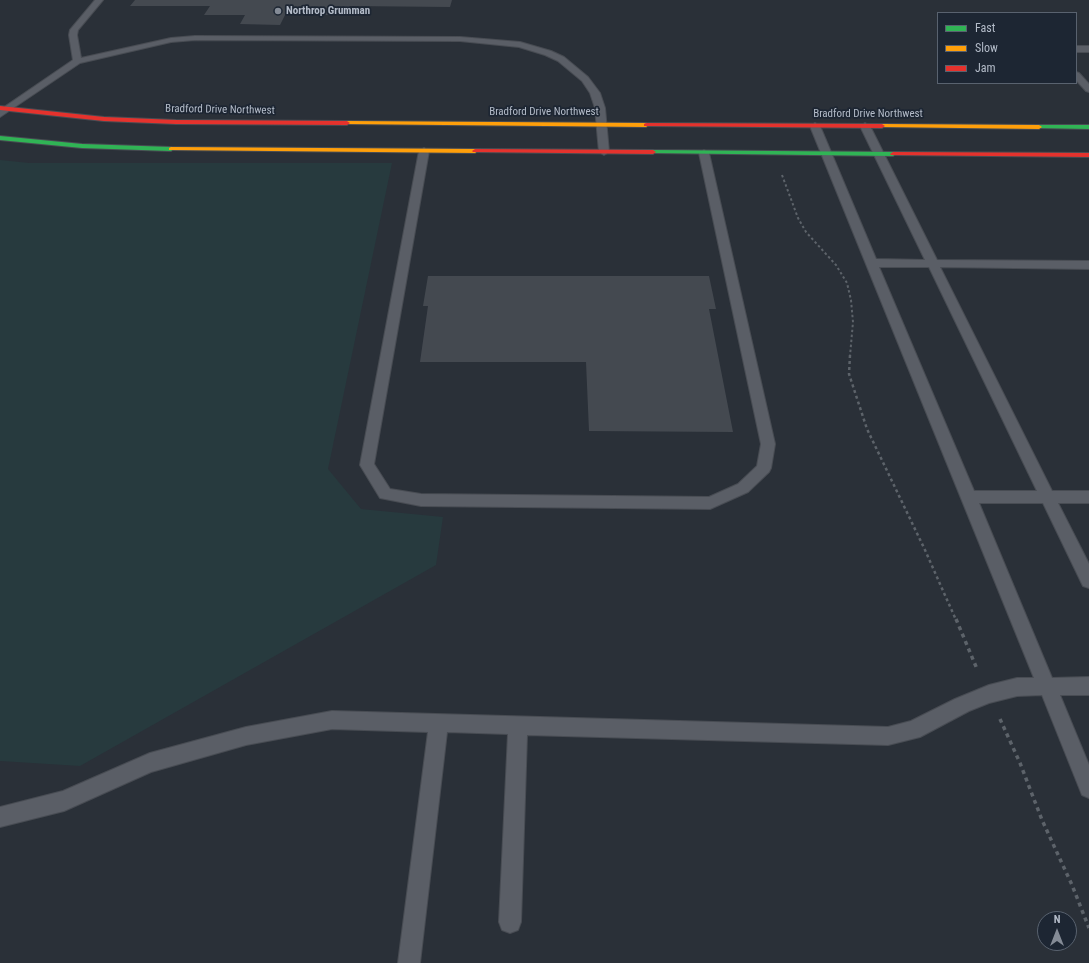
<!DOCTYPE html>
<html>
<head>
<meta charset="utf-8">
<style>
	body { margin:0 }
	#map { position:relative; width:1089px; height:963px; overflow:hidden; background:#2a3038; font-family:"Roboto Condensed",sans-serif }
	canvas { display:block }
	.legend { position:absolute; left:937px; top:12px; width:140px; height:72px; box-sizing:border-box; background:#1d2633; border:1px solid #59626f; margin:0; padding:5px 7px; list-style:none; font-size:12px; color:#b4bcc9 }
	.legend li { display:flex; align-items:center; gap:8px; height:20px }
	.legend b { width:20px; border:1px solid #59626f }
	.north { position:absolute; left:1037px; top:911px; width:40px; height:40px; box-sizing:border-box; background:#1d2633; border:1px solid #59626f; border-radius:50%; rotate:0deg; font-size:11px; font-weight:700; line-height:16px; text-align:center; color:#b4bcc9 }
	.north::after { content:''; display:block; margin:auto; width:14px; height:18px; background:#848b96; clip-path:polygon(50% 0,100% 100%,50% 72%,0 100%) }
</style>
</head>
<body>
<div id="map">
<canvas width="1089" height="963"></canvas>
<ul class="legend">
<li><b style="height:5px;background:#30b455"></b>Fast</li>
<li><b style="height:5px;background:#ff9f0a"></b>Slow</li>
<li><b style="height:5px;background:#e5322d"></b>Jam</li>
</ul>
<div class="north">N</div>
</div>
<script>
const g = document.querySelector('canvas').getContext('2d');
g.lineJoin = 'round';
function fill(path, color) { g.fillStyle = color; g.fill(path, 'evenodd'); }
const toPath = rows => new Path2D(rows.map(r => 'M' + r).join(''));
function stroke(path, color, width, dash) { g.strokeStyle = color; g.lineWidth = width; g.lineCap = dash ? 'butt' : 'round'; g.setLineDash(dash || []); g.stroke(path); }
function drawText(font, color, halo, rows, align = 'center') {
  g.font = font + ' "Roboto Condensed",sans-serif'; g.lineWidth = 3.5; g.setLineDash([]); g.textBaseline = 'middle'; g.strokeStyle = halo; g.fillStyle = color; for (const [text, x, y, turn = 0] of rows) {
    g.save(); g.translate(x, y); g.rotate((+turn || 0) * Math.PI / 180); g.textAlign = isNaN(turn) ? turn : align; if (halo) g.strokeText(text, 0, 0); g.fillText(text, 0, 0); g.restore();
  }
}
const green = toPath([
	[0,160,29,163,392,163,328,469,361,509,443,517,436,565,80,766,0,761]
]);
const building = toPath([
	[135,0,452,0,450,7,350,6,347,15,285,15,280,25,240,24,245,15,204,15,210,6,130,6],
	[428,276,709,276,716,309,709,309,733,432,589,431,586,362,420,362,428,306,423,306]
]);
const pathFar2 = toPath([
	[782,175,798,218,806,232,836,265,847,283,851,300,853,322,850,356]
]);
const pathFar1 = toPath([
	[850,355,849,374,867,429,925,550,956,620]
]);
const path = toPath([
	[956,619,977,669],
	[1000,719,1020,763,1042,820,1072,885,1089,928]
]);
const lane = toPath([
	[95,0,103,0,78,30,77,35,81,58,171,38,195,36,460,37,520,42,551,51,564,57,588,77,600,93,605,108,609,152,604,155,599,152,595,108,590,93,582,81,558,61,545,55,519,47,460,41,195,40,171,42,80,63,0,117,0,110,73,60,69,35,70,30,95,0],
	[1076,46,1089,46,1089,52,1076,52,1076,46],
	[1076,72,1079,73,1089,84,1089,92,1086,91,1076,80,1076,72],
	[815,123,820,126,876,259,925,260,860,126,865,123,870,126,937,260,1089,261,1089,269,940,267,1052,491,1089,491,1089,503,1058,503,1089,564,1089,588,1083,586,1043,503,979,503,1052,678,1089,677,1089,695,1060,695,1089,765,1089,798,1082,795,1042,695,1017,696,989,703,969,711,920,737,888,745,527,735,521,922,518,930,510,933,502,930,499,922,508,734,447,732,420,963,398,963,428,732,332,729,246,745,151,772,64,811,0,827,0,807,63,791,150,753,246,727,332,711,888,727,911,721,955,699,989,685,1017,678,1034,678,810,126,815,123],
	[879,267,929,267,1037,491,974,491,879,267],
	[424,148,429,151,374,464,390,489,421,494,709,497,738,484,757,466,761,444,699,153,704,150,709,153,775,444,771,468,769,472,748,492,710,509,421,506,380,498,360,465,419,151,424,148]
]);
const fast = toPath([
	[1039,125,1089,125,1089,129,1037,128,1037,126,1039,125],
	[0,136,82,144,171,147,174,149,171,151,82,148,0,140,0,136],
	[653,150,893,152,896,154,893,156,651,153,651,151,653,150]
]);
const slow = toPath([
	[347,121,646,123,649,125,646,127,345,124,344,123,347,121],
	[882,124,1039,125,1042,127,1039,129,880,127,879,126,882,124],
	[171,147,475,149,478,151,475,153,169,150,169,148,171,147]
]);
const jam = toPath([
	[0,106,104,117,176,120,347,121,350,123,347,125,176,124,104,121,0,110,0,106],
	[646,123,882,124,885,126,882,128,644,126,644,124,646,123],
	[475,149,653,150,656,152,653,154,473,152,472,151,475,149],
	[893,152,1089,153,1089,157,891,155,890,154,893,152]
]);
const markers = [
	[278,11,4,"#848b96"]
];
const farPoinames = [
	["Northrop Grumman",286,11]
];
const farStreetnames = [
	["Bradford Drive Northwest",220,110,1],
	["Bradford Drive Northwest",544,112],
	["Bradford Drive Northwest",868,114]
];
fill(green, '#273a3e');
fill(building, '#444950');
stroke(lane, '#484c53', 2);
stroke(fast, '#484c53', 2);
stroke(slow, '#484c53', 2);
stroke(jam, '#484c53', 2);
stroke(pathFar2, '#5d636a', 2, [2.5, 2.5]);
stroke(pathFar1, '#5d636a', 2.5, [3, 3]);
stroke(path, '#5d636a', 3.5, [4, 4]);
fill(lane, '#5a5e66');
fill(fast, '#30b455');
fill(slow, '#ff9f0a');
fill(jam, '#e5322d');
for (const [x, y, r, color] of markers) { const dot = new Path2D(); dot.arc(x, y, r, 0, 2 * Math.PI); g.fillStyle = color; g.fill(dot); stroke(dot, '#1d2633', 1.5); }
drawText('bold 11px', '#b4bcc9', '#1d2633', farPoinames, 'left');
drawText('11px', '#b4bcc9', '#1d2633', farStreetnames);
</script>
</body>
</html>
